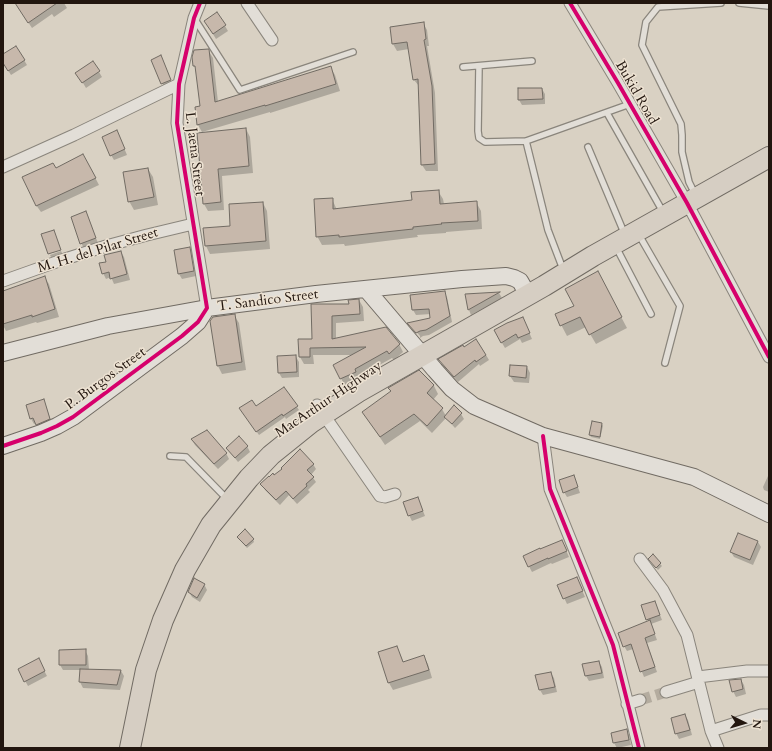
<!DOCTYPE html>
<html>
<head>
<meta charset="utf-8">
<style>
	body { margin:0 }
	#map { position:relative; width:772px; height:751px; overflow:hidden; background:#d9d1c3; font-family:Cardo,serif }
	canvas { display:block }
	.frame { position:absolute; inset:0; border:4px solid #22160f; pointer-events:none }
	.north { position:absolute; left:724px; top:703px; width:40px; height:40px; -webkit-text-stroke:3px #ede2d2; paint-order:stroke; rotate:95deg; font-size:11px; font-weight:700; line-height:16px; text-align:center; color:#22160f }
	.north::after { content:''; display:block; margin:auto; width:14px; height:18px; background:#22160f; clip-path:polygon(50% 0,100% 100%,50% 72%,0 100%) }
</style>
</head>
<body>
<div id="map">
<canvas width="772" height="751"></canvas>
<div class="frame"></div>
<div class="north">N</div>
</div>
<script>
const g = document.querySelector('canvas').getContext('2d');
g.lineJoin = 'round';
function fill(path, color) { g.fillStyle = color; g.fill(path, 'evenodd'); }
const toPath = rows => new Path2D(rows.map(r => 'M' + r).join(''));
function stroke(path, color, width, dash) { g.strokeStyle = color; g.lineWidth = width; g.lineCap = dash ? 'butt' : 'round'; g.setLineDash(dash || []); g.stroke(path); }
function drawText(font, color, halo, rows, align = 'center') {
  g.font = font + ' Cardo,serif'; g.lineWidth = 3; g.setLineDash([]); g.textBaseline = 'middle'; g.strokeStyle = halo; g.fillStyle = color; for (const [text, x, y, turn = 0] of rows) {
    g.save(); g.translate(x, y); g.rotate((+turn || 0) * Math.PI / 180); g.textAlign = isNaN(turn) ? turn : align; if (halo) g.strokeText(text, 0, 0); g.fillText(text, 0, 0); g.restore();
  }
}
const shadow = toPath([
	[18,3,64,3,67,8,54,17,52,14,32,28,20,10],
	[423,23,427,30,429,46,427,46,435,93,438,171,426,171,422,165,419,86,414,80,409,49,397,51,393,44,391,28],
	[208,26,225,26,228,31,216,39],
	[16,47,27,65,11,75,3,62,3,55],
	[208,50,213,58,218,102,330,67,335,75,340,91,270,113,270,112,202,132,198,125,196,108,201,107,197,70,194,66],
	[161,57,173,86,165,89,152,60],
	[99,72,102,77,86,88,80,78],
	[542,89,545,94,545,104,522,105,519,100],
	[246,129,250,137,253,173,222,176,224,210,208,211,204,204,198,134],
	[117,131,127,155,114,160,111,155],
	[87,162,99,185,41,212,36,205,56,169],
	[148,169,153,177,158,205,134,210,129,201],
	[438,191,443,199,444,204,476,202,481,211,482,229,446,232,446,233,417,235,418,237,345,246,344,244,322,245,317,236,332,199,337,210,413,201],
	[263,203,267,211,270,249,210,254,206,246,204,229,231,227],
	[86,213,98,243,84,248,81,243],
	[190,248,193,253,196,276,182,279,179,274],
	[61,251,63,255,52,259,50,255],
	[121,252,124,257,130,280,114,284,111,277,106,279,103,273,107,262],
	[44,277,49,284,59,317,37,323,36,322,6,331,3,325,3,292],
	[603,283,627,328,596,344,586,327,567,336,556,315,575,306],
	[444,292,447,297,452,322,429,335,423,336,420,338,420,336,413,328,431,319,431,314,416,315,413,310,412,296],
	[499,293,502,298,471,315,469,310,466,295],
	[359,300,363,307,364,321,336,323,336,339,399,344,403,352,394,360,392,358,358,377,359,379,345,386,334,365,354,355,313,355,314,364,304,364,300,357,313,340,312,305,350,305],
	[234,315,239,323,246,370,222,374,218,366],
	[525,323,532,339,522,343,520,339,505,348,495,331],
	[464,348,486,355,489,360,480,366,479,364,458,382,440,360],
	[296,357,299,362,299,377,282,378,279,373],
	[511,366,527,367,530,373,529,383,514,382,510,376],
	[419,371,434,386,438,394,433,400,442,409,446,416,461,414,464,419,455,428,446,418,432,433,420,421,385,445,363,412,391,392,389,389],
	[43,400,46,406,52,424,40,430,36,423,34,424,31,419,27,405],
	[256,407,297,407,299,410,286,419,285,417,259,435,243,412],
	[602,424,603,426,600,439,591,437,590,435],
	[192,440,226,453,229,459,218,469,195,445],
	[247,446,250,452,238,462,227,448],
	[313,464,316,469,311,475,316,482,308,490,310,492,297,504,289,495,280,505,265,490,262,484,274,476],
	[574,476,580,493,567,497,564,492],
	[768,476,769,477,769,492,764,490,763,487],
	[418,498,425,516,412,521,409,515],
	[239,539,253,539,254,542,247,548],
	[562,541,569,557,552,564,551,563,532,572,524,557],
	[758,542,761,547,753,565,734,557,731,552],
	[653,556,662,566,658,570,651,561],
	[579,583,585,597,567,604,558,585],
	[204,584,207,590,200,602,192,597,189,592],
	[655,602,662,620,651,624,657,640,647,643,657,672,644,677,633,649,627,651,624,646,649,622,647,619],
	[397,647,404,663,424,657,428,664,432,678,393,690,389,683,379,653],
	[85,650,88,656,89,670,121,671,124,676,120,690,83,688,80,682,81,670,63,670,60,665],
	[599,662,602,667,604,678,589,681,586,676,584,665],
	[41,665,47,676,28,686,19,670],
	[551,673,554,678,557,692,543,695,540,690],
	[741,680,744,685,746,694,736,697,733,691],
	[685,715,688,720,692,735,679,739,676,733],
	[626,730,629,735,631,745,617,748,614,743,612,733]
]);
const building = toPath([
	[15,3,57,3,28,23,15,3],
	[217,12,226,25,213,34,204,21,217,12],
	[424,22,426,39,424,40,432,86,435,164,421,165,418,79,413,80,407,42,392,44,390,27,424,22],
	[16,46,25,60,8,71,3,63,3,54,16,46],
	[209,49,215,102,331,66,336,84,265,106,265,105,197,125,195,107,200,106,195,66,193,66,192,57,194,50,209,49],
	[161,55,171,80,161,84,151,60,161,55],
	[93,61,100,71,82,83,75,73,93,61],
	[518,88,542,88,543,99,518,100,518,88],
	[246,128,249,166,218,169,221,202,203,204,197,133,246,128],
	[117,130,125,149,110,156,102,137,117,130],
	[83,154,96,178,36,206,22,177,53,163,56,168,83,154],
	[148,168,154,197,128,202,123,172,148,168],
	[439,190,440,204,477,201,478,221,441,223,442,224,413,227,413,229,339,237,339,235,316,237,314,199,333,198,333,209,412,200,411,192,439,190],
	[263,202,266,241,205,246,203,228,230,226,229,204,263,202],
	[86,211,96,238,80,244,71,217,86,211],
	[54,230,61,250,48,254,41,234,54,230],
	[190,247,194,271,178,274,174,250,190,247],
	[121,251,127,274,110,279,109,272,102,274,99,263,106,262,104,255,121,251],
	[598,271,622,317,589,335,580,317,560,326,555,314,574,306,565,289,598,271],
	[45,276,55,309,32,317,32,315,3,324,3,291,45,276],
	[445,291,450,316,426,330,420,331,416,333,407,323,430,318,429,309,412,310,410,295,445,291],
	[500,292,468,310,465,294,500,292],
	[359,299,360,314,332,316,332,339,386,327,400,344,389,354,387,351,355,369,356,372,340,379,333,365,366,347,310,348,310,357,299,357,298,339,312,339,311,304,349,304,348,300,359,299],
	[235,314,242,362,217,366,210,321,213,317,235,314],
	[523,317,530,333,518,338,516,334,501,343,494,330,507,323,523,317],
	[476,339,486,355,476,362,475,360,454,377,438,359,463,345,464,347,476,339],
	[296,355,297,372,278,373,277,356,296,355],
	[510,365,527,366,526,378,509,376,510,365],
	[419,370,434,385,427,393,443,408,427,426,414,414,380,437,362,412,391,391,388,388,419,370],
	[284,387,298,406,283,416,282,414,256,432,239,408,252,400,256,406,284,387],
	[44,399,50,419,36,425,33,418,30,419,26,405,44,399],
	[454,405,462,413,452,424,444,417,454,405],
	[592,421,602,423,600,437,589,435,592,421],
	[207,430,227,453,214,464,191,439,207,430],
	[239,436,248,446,235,458,226,448,239,436],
	[300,449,314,464,307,470,314,477,306,484,307,486,293,499,286,491,276,500,260,484,269,476,269,477,273,473,274,475,282,469,281,468,300,449],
	[574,475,578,487,563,493,559,480,574,475],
	[418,497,423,511,408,516,403,502,418,497],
	[245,529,254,539,246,546,237,537,245,529],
	[738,533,758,541,750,560,730,552,738,533],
	[562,540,567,551,548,559,548,558,528,567,523,556,540,548,540,549,562,540],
	[653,554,661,563,656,568,648,559,653,554],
	[577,577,583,591,563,599,557,585,577,577],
	[194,578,205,584,197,598,188,592,194,578],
	[655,601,660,615,646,620,641,605,655,601],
	[650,620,655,634,645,638,655,667,640,672,631,644,623,647,618,633,650,620],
	[397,646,403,662,424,655,429,670,388,683,378,652,397,646],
	[86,649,86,665,59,665,59,650,86,649],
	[39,658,45,671,24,682,18,669,39,658],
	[599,661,602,673,585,676,582,664,599,661],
	[80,669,121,670,117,685,79,682,80,669],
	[551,672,555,687,539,690,535,675,551,672],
	[741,679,743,689,732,692,729,680,741,679],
	[685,714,690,730,675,734,671,718,685,714],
	[627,729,629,740,613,743,611,733,627,729]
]);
const streetTunnel = toPath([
	[640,700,666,692]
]);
const lane = toPath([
	[739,3,769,6],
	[194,18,240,90,353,52],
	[479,66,478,131,479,138,485,142,526,141,630,104],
	[463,67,532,61],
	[607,113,663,212],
	[526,141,548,230,561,264],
	[588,147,625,235],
	[695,194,689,182,682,152,682,135,681,124,642,45,646,22,658,7,721,3],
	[639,235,680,306,665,363],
	[616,247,651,314],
	[170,456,186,457,228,500]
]);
const street = toPath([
	[200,3,194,18,179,84,177,123,207,308],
	[247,3,272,40],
	[570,3,618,83,687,203,769,357],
	[3,167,74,135,179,84],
	[3,281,62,260,106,246,147,235,193,224],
	[317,405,380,496,385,497,395,494],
	[543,436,550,489,613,645,639,748],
	[640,559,663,590,687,635,711,731,718,748],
	[698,677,747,671,769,671],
	[666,692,699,682],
	[627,704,640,700],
	[711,731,761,715,769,715]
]);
const secondary = toPath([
	[366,289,435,370,452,389,474,406,543,436,694,477,769,514],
	[3,353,108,326,207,308,316,294,462,279,506,276,514,278,520,281,528,295],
	[3,446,41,433,57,426,73,417,182,336,198,322,207,308]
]);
const highway = toPath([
	[130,748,146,670,163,620,185,570,211,525,249,478,271,455,312,422,358,392,544,286,593,256,769,157]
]);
const cycleway = toPath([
	[570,3,618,83,687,203,769,357],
	[543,436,550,489,613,645,639,748],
	[3,446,41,433,57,426,73,417,182,336,198,322,207,308,177,123,179,84,194,18,200,3]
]);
const streetNames = [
	["Bukid Road",636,93,60],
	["L. Jaena Street",194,154,83],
	["M. H. del Pilar Street",98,251,-17],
	["T. Sandico Street",268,301,-7],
	["P. Burgos Street",106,379,-36],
	["MacArthur Highway",329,400,-34]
];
fill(shadow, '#0003');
fill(building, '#c7b8ab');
stroke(building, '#716b63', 1);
stroke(streetTunnel, '#b4ac9f', 11, [11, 5.5]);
stroke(lane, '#8a857c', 8);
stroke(street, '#8a857c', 13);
stroke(secondary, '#716b63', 18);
stroke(highway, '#716b63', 22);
stroke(lane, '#e2ded7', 5.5);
stroke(street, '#e2ded7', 11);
stroke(secondary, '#e2ded7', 16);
stroke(highway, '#d6cec3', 20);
stroke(cycleway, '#d6006c', 4);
drawText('14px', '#22160f', '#ede2d2', streetNames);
</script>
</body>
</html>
